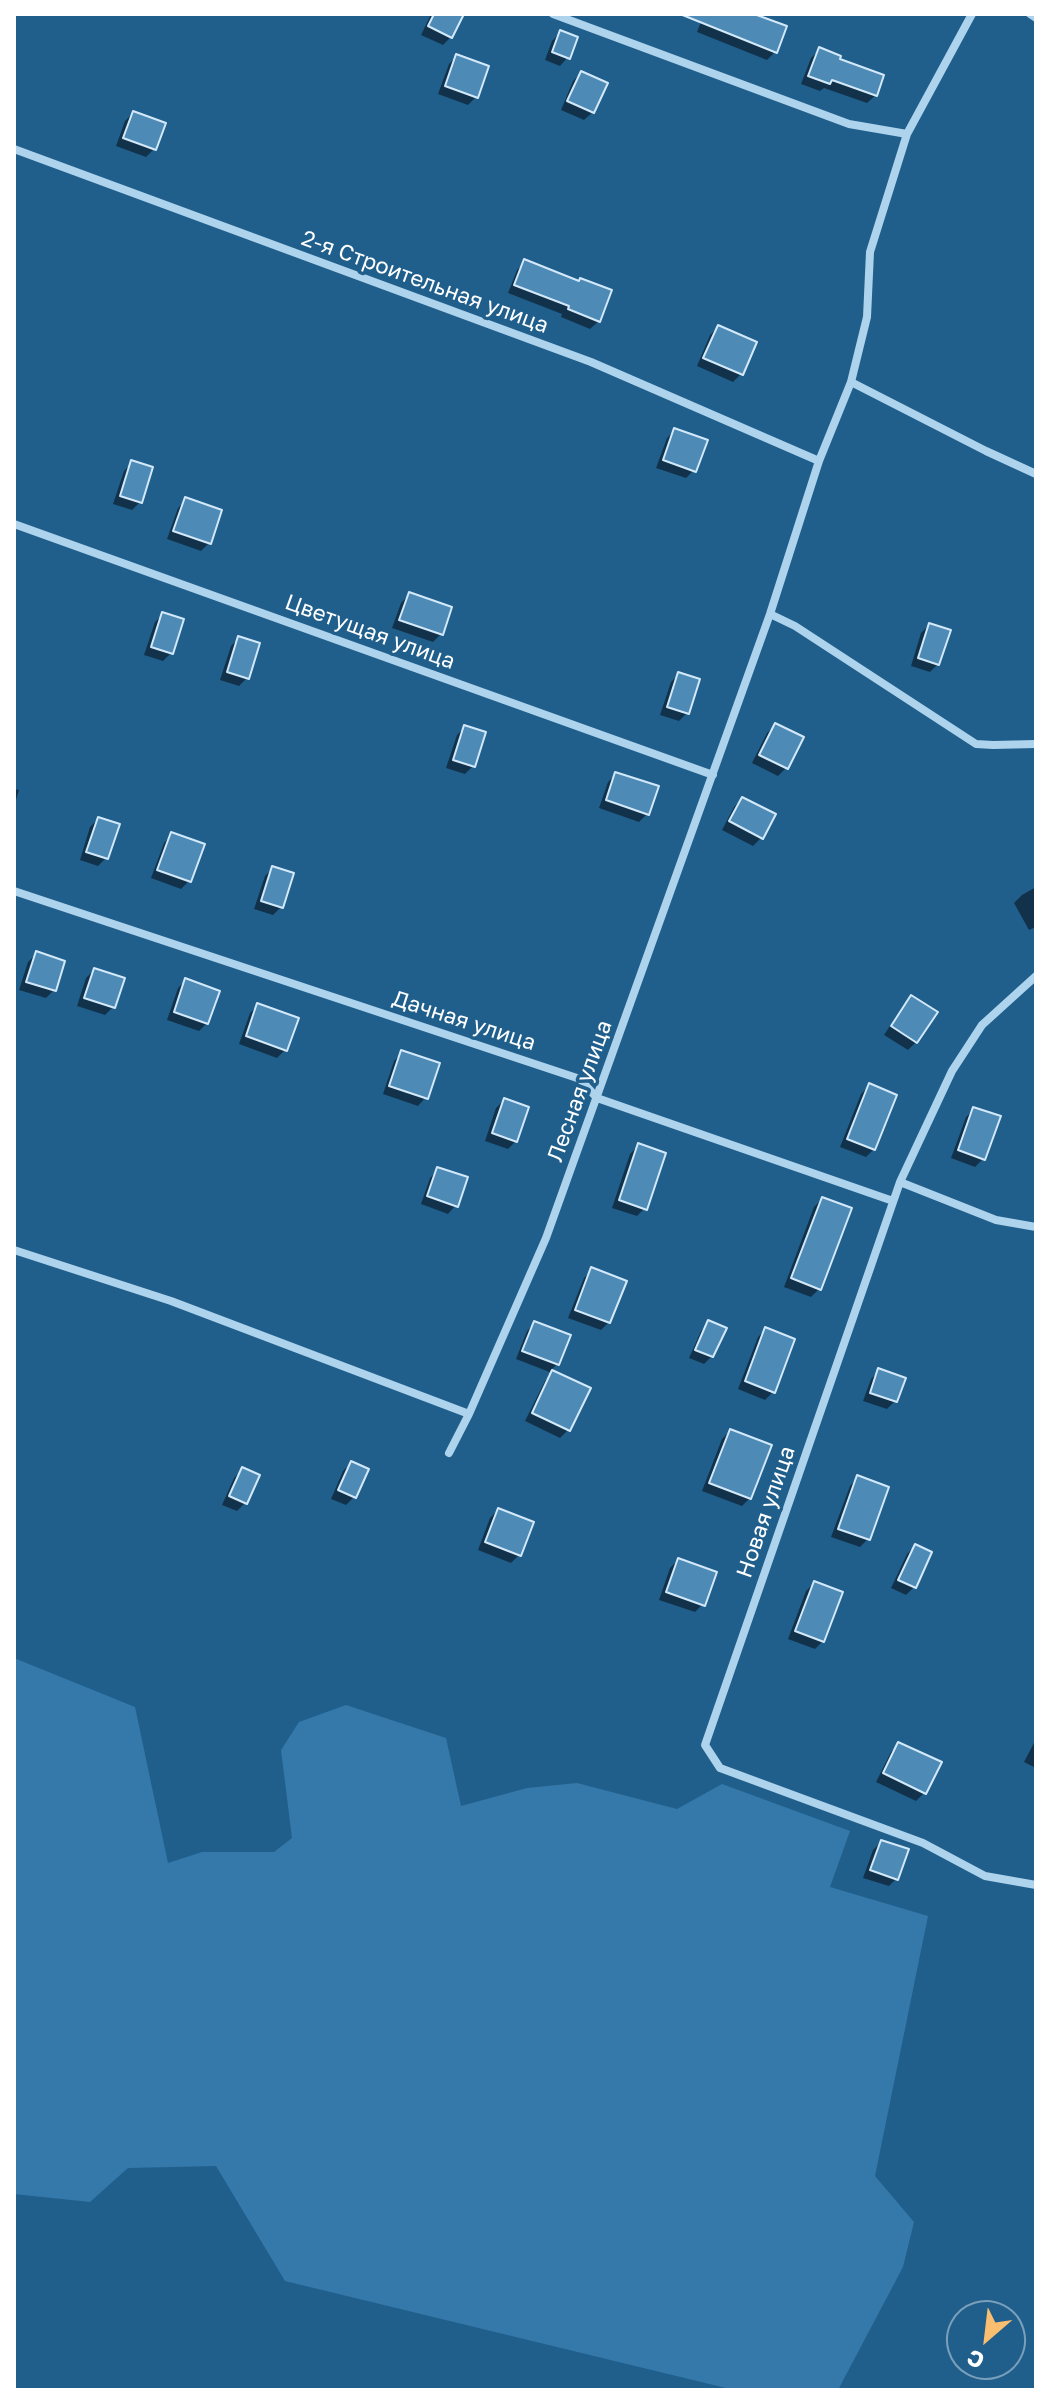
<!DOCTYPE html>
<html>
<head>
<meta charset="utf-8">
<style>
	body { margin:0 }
	#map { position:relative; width:1050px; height:2404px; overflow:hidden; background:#205f8c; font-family:"Golos Text",sans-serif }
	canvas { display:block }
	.frame { position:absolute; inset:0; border:16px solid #fff; pointer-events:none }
	.north { position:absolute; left:946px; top:2300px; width:80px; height:80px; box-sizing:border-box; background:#205f8c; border:2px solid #799fba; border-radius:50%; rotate:208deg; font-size:22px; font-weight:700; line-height:32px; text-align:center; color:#fff }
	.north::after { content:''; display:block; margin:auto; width:28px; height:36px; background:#f9be6f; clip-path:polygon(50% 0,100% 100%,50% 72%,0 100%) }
</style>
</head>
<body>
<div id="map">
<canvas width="1050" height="2404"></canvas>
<div class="frame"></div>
<div class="north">С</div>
</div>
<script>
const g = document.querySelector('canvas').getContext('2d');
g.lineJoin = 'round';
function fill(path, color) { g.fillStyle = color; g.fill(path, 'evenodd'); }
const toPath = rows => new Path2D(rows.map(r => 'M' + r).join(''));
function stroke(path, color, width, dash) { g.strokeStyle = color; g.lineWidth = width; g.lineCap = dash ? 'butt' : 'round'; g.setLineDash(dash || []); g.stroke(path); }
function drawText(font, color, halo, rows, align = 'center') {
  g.font = font + ' "Golos Text",sans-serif'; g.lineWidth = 7; g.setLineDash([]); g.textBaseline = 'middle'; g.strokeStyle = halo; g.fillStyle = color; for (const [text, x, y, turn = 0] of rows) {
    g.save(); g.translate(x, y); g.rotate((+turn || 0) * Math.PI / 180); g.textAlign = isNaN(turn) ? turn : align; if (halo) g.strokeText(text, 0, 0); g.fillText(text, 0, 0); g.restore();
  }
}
const green = toPath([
	[14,1658,135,1707,168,1863,202,1852,274,1852,292,1838,281,1750,299,1722,346,1705,446,1738,461,1806,527,1788,577,1783,677,1809,722,1784,850,1831,830,1887,928,1916,875,2176,914,2222,903,2267,838,2390,734,2390,285,2281,216,2166,128,2168,90,2202,14,2194]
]);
const shadow = toPath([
	[431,14,456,14,451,37,443,45,421,35],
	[704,14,748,14,775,52,767,60,697,32],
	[560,33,568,57,560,66,545,60,552,41],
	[819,50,837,60,876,95,867,103,824,88,820,91,801,84,811,58],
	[457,56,476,97,468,105,438,94,449,64],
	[581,73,593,112,584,120,561,110,573,81],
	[133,113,154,149,146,157,116,146,125,121],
	[525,262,578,283,599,321,590,329,561,317,562,314,508,293,517,270],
	[718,327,741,374,733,382,697,366,710,335],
	[675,430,694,470,686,478,656,468,667,438],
	[132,463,140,502,132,510,113,504,124,471],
	[186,500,209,543,201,551,167,539,178,508],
	[409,595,441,634,433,642,392,628,401,603],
	[163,614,171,653,163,661,144,655,155,622],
	[929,625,938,664,930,672,911,666,921,633],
	[239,638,247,678,239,686,220,680,231,646],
	[679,674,687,713,679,721,660,715,671,682],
	[775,725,786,768,778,776,752,763,767,733],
	[465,727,473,766,465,774,446,768,457,735],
	[616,774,647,814,639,822,599,808,608,782],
	[14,789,19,790,14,807],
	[742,799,761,838,753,846,722,830,734,807],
	[98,819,106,858,98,866,80,860,90,827],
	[172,835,189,881,181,889,151,878,164,843],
	[273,868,281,907,273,915,254,909,265,876],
	[1036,887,1036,927,1029,930,1014,903,1022,895],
	[36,954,54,990,46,998,19,990,28,962],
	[94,970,113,1007,105,1015,77,1006,86,978],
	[186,980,207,1023,199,1031,167,1020,178,988],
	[911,998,916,1042,908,1050,884,1035,903,1006],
	[258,1005,285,1050,277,1058,239,1044,250,1013],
	[402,1053,426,1097,418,1106,383,1094,394,1061],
	[869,1086,874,1149,866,1157,840,1147,861,1094],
	[504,1100,516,1141,508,1149,485,1141,496,1108],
	[974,1109,983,1159,975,1167,951,1158,966,1117],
	[638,1146,645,1208,637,1216,612,1208,630,1154],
	[438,1170,456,1205,448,1214,421,1204,430,1178],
	[822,1199,819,1289,811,1297,784,1287,814,1207],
	[592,1270,609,1322,601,1330,568,1318,584,1278],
	[535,1323,557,1364,550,1371,588,1389,568,1430,560,1438,525,1421,545,1381,552,1373,516,1359,527,1331],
	[709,1323,712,1356,704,1364,689,1358,701,1331],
	[766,1329,773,1392,765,1400,738,1389,758,1337],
	[879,1371,895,1401,887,1409,863,1401,871,1379],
	[730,1431,750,1498,742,1506,702,1491,722,1439],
	[351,1463,354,1497,346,1505,331,1499,343,1471],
	[242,1470,245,1503,237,1511,222,1505,234,1478],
	[858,1477,868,1539,860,1547,831,1537,850,1486],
	[498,1510,519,1555,511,1563,478,1550,490,1518],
	[915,1546,914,1587,906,1595,891,1588,907,1554],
	[678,1560,703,1604,695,1612,659,1600,670,1568],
	[814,1583,823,1641,815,1649,788,1639,806,1591],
	[1036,1739,1036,1768,1024,1762],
	[899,1744,924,1793,916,1801,876,1782,891,1752],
	[881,1842,897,1878,889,1886,863,1878,873,1850]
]);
const building = toPath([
	[434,14,464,14,452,38,428,26,434,14],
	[680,14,754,14,787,26,777,53,680,14],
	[560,30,578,37,570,59,552,52,560,30],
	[819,47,841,56,840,59,884,75,877,96,832,80,830,84,808,76,819,47],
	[456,54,489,66,478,98,445,86,456,54],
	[581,71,608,83,594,113,567,101,581,71],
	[133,111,166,123,156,150,123,138,133,111],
	[524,259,579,281,580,278,612,290,600,322,568,309,569,306,514,285,524,259],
	[718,325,757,342,743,375,703,358,718,325],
	[674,428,708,440,696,472,663,460,674,428],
	[131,460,153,467,142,503,120,496,131,460],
	[185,497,222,510,211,544,173,531,185,497],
	[409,592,452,607,443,635,399,620,409,592],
	[162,612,184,619,173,654,151,647,162,612],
	[929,623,951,630,939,665,918,658,929,623],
	[238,636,260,643,249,679,227,672,238,636],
	[678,672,700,679,689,714,667,707,678,672],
	[775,723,804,737,788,769,759,755,775,723],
	[464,725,486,732,475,767,453,760,464,725],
	[615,772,659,786,649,815,606,800,615,772],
	[742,797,776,814,763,839,729,821,742,797],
	[98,817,120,824,108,859,86,852,98,817],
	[171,832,205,844,191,882,157,870,171,832],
	[272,866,294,873,283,908,261,901,272,866],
	[36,951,65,961,56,991,26,982,36,951],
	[94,968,125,978,115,1008,84,998,94,968],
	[185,978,220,991,208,1024,174,1012,185,978],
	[911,995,938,1012,917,1043,891,1026,911,995],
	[257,1003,299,1018,287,1051,246,1036,257,1003],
	[401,1050,440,1063,428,1099,389,1086,401,1050],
	[869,1083,897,1095,875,1150,847,1139,869,1083],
	[504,1098,529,1107,517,1142,492,1133,504,1098],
	[973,1107,1001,1116,985,1160,958,1150,973,1107],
	[638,1143,666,1153,647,1210,619,1200,638,1143],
	[437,1167,468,1177,458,1207,427,1196,437,1167],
	[822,1197,852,1208,821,1290,791,1278,822,1197],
	[591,1267,627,1281,610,1323,575,1310,591,1267],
	[708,1320,727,1328,713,1357,695,1350,708,1320],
	[534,1321,571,1335,559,1365,522,1351,534,1321],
	[765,1327,795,1339,775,1393,745,1381,765,1327],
	[878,1368,906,1378,897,1402,870,1393,878,1368],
	[552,1370,591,1388,570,1431,532,1413,552,1370],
	[730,1429,772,1445,751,1499,709,1483,730,1429],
	[351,1461,369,1469,356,1498,338,1490,351,1461],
	[242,1467,260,1475,247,1504,229,1496,242,1467],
	[857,1475,889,1487,870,1540,838,1529,857,1475],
	[498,1508,534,1522,521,1556,485,1542,498,1508],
	[915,1544,932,1552,916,1588,898,1580,915,1544],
	[678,1558,717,1572,705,1606,666,1592,678,1558],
	[814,1581,843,1592,824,1642,795,1631,814,1581],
	[898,1742,942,1762,926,1794,883,1773,898,1742],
	[881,1840,909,1849,898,1880,870,1870,881,1840]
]);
const street = toPath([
	[553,14,849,124,907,134],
	[1030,14,1036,18],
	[14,149,591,362,819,461],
	[851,382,986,451,1036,474],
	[14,524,713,775],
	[770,614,795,626,976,744,993,745,1036,744],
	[14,891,580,1079,597,1098,893,1201,894,1198],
	[1036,976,982,1025,952,1071,900,1182,705,1745,720,1768,923,1843,985,1876,1036,1885],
	[899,1185,900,1182,996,1220,1036,1227],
	[14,1250,171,1301,469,1414],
	[449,1453,469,1414,546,1238,770,614,819,461,851,382,867,317,870,252,907,134,972,14]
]);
const streetNames = [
	["2-я Строительная улица",425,282,20],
	["Цветущая улица",370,632,20],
	["Дачная улица",464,1021,18],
	["Лесная улица",580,1091,-70],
	["Новая улица",766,1512,-71]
];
fill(green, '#3479aa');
fill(shadow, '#0007');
fill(building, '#4d8ab6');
stroke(building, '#d3e9f9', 2);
stroke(street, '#aed3ec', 8);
drawText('22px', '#fff', '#205f8c', streetNames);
</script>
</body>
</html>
